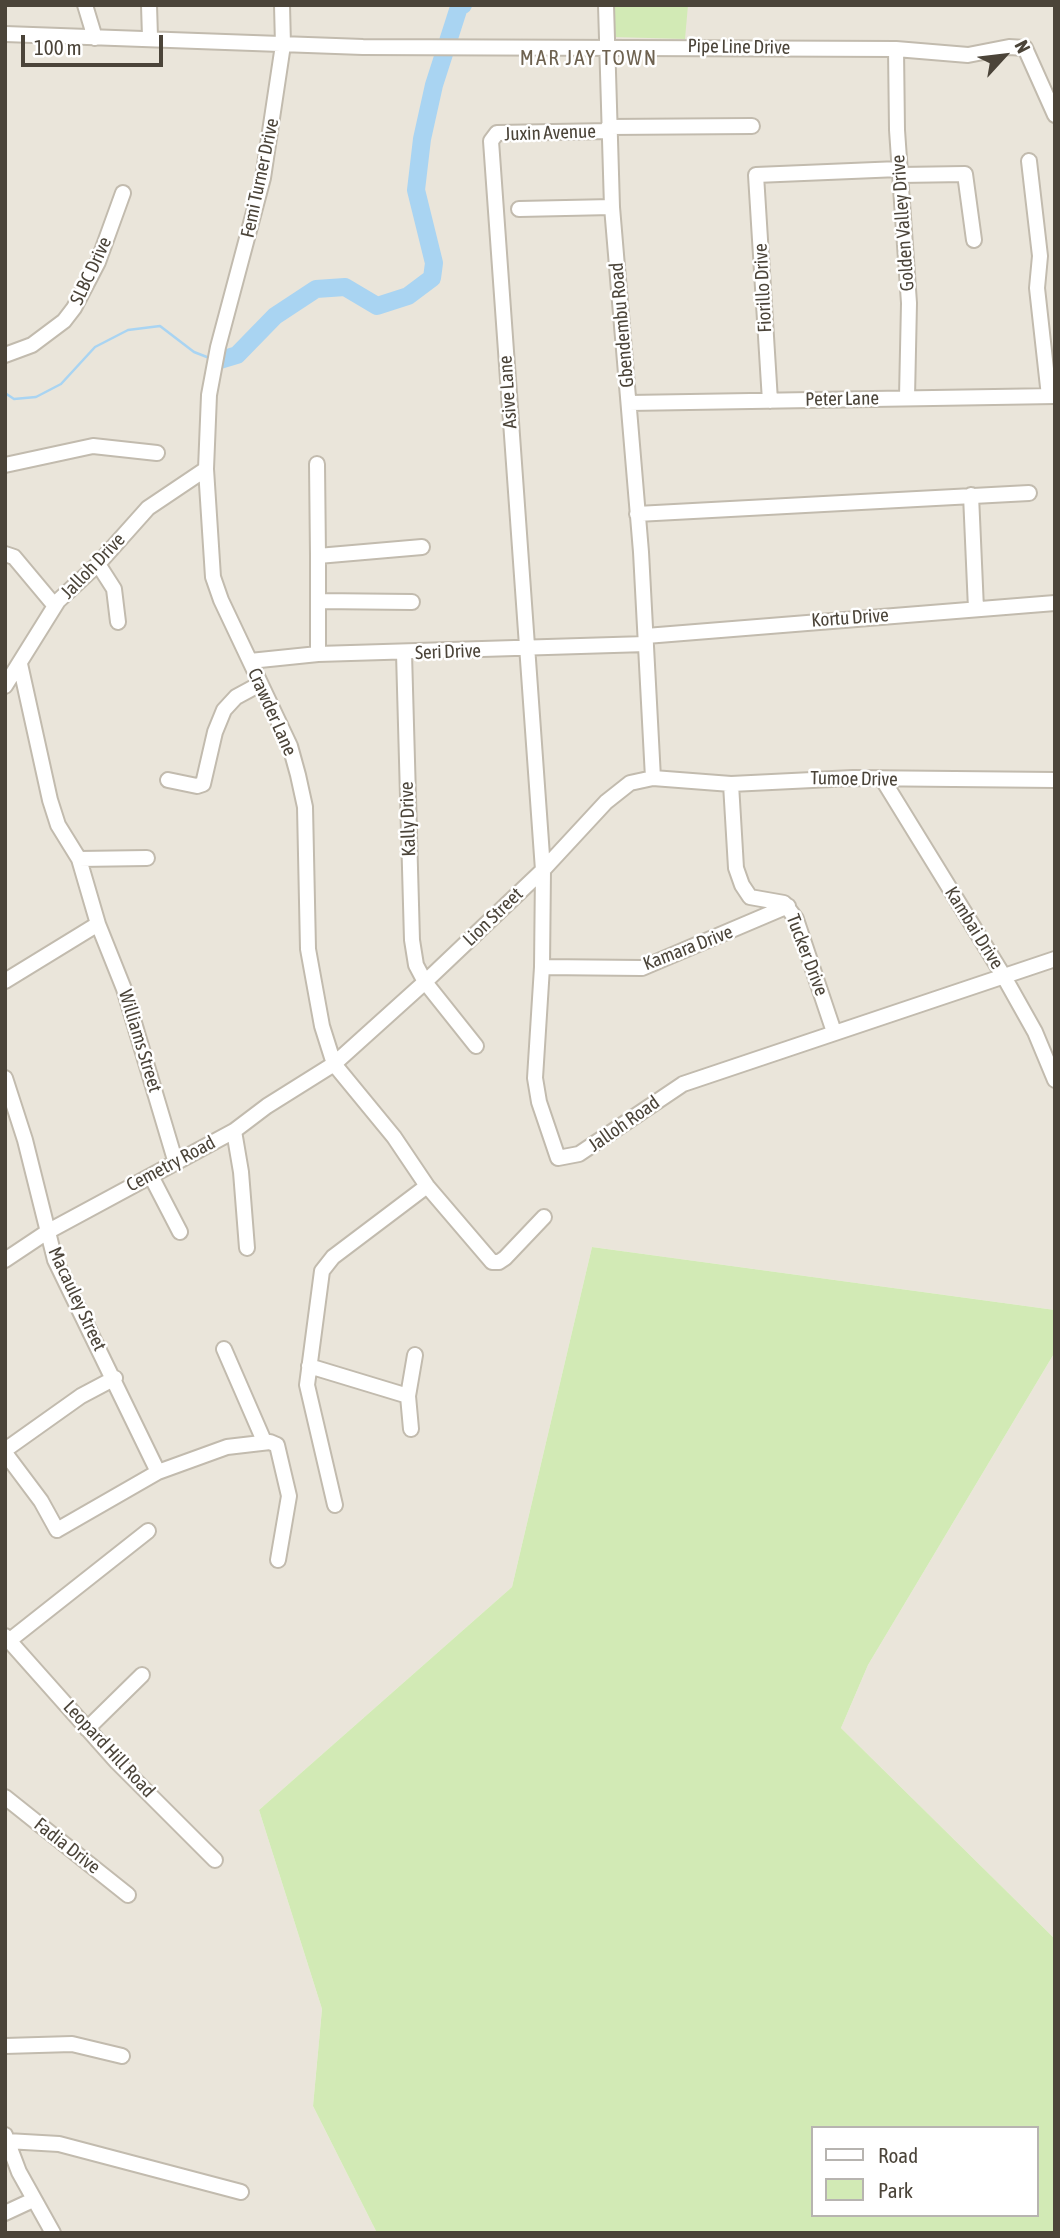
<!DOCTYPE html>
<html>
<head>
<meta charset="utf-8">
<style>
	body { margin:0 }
	#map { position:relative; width:1060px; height:2238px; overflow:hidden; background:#f6f3ec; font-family:"Asap Condensed",sans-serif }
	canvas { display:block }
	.frame { position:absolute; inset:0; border:7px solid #4b4439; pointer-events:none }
	.legend { position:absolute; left:811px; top:2126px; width:228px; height:91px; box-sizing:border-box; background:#fff; border:2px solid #b7b4b0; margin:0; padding:9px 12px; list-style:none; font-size:21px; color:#4b4439 }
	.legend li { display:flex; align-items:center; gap:14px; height:35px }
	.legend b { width:35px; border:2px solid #b7b4b0 }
	.north { position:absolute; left:969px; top:21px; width:70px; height:70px; -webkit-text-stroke:5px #fff; paint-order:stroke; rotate:63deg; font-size:19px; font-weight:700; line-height:28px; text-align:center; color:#4b4439 }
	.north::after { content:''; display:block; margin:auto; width:24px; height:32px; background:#4b4439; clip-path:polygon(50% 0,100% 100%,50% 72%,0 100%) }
	.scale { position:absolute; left:21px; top:35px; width:142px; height:32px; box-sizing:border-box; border:4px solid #4b4439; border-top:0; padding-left:9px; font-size:21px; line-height:24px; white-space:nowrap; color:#4b4439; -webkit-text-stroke:5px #fff; paint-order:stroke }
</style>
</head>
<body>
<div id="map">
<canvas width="1060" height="2238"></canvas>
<div class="frame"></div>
<ul class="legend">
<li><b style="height:9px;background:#fff"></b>Road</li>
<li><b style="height:19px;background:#d2eab5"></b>Park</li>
</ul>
<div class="north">N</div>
<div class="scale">100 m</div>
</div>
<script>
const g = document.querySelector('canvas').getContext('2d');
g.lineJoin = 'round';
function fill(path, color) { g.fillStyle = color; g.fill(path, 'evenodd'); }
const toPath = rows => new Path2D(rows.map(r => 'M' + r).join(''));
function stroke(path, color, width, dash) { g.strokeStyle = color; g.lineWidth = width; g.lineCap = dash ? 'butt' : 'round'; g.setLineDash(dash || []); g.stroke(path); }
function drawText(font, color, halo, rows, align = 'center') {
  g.font = font + ' "Asap Condensed",sans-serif'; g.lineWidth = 5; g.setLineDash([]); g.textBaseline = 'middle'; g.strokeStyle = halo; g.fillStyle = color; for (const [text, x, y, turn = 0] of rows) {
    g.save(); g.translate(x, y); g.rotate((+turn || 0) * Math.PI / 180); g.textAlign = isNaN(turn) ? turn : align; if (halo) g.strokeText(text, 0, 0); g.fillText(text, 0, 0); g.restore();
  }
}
const residential = toPath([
	[5,5,1055,5,1055,1310,592,1247,512,1587,259,1810,322,2009,313,2106,377,2233,5,2233],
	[1055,1352,1055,1939,841,1728,868,1665]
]);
const green = toPath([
	[614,5,688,5,685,39,613,37],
	[592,1247,1055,1310,1055,1352,868,1665,841,1728,1055,1939,1055,2233,377,2233,313,2106,322,2009,259,1810,512,1587],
	[813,2128,1037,2128,1037,2215,813,2215]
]);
const stream = toPath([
	[5,393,14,399,36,397,61,384,95,347,128,330,160,326,194,352,212,359]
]);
const river = toPath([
	[217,361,237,355,275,316,316,289,345,287,377,306,408,296,432,278,434,263,416,190,422,139,434,85,459,7,463,5]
]);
const minor = toPath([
	[85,5,95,38],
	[149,5,150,37],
	[282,5,283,45,263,178,218,347,209,395,206,469,213,577,221,600,290,746,298,775,305,807,308,949,322,1026,334,1064,394,1137,427,1186,492,1262,499,1262,505,1258,544,1217],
	[606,5,612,207,641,552,653,778],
	[5,34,363,47,896,49,968,55,1009,47,1025,48,1055,115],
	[896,49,897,130,909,303,907,397],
	[608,127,752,126],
	[609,131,497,133,491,141,543,870,542,967,535,1078,539,1102,558,1158,579,1154,683,1084,1055,959],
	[1029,161,1040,256,1037,288,1049,396],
	[900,175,965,174,974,240],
	[519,209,612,207],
	[5,355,32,345,64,321,74,308,98,262,123,193],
	[770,401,756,175,899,169],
	[629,403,1055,396],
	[317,464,318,556],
	[5,465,93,446,157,453],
	[971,495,976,609],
	[637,514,1029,493],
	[5,554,14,557,55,606],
	[98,564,114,589,118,622],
	[318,601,412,602],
	[646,636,1055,603],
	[404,653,412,940,416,965,425,982,476,1046],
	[318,654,318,556,422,547],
	[250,661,318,654,646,644],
	[20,664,50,800,58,825,79,859,98,924,124,989,175,1160],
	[5,686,58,601,98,564,148,508,206,469],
	[168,780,197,786,203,784,215,732,224,710,236,697,260,684],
	[883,780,1003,975,1035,1032,1055,1080],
	[731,784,736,868,742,885,750,897,784,903,796,919,834,1032],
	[79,859,147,858],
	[542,967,642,968,788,906],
	[5,981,98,924],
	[5,1078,25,1140,55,1260,158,1472],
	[234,1131,241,1172,247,1248],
	[151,1176,180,1232],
	[5,1260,47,1232,234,1131,267,1106,334,1064,425,982,543,870,606,802,630,783,653,778,731,784,853,778,1055,780],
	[224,1349,264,1441],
	[309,1366,408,1396],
	[411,1429,408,1396,415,1355],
	[5,1450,81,1396,115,1378],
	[5,1453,41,1501,57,1530,158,1472,227,1447,270,1442,277,1445,289,1496,278,1560],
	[335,1505,307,1385,322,1271,333,1257,427,1186],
	[5,1636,117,1762,215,1860],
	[10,1640,148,1531],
	[87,1729,142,1675],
	[5,1797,128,1895],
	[5,2046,72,2044,122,2056],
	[5,2135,19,2172,53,2233],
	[7,2141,59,2144,241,2192],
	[5,2213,33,2200]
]);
const streetNames = [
	["Pipe Line Drive",739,47,1],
	["Juxin Avenue",550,133,-2],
	["Femi Turner Drive",260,178,-78],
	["Golden Valley Drive",903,223,-94],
	["SLBC Drive",91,271,-65],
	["Fiorillo Drive",763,288,-93],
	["Gbendembu Road",622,325,-95],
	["Asive Lane",508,392,-94],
	["Peter Lane",842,399,-1],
	["Jalloh Drive",93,566,-46],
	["Kortu Drive",850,618,-4],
	["Seri Drive",448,652,-2],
	["Crawder Lane",272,712,66],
	["Tumoe Drive",854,779,1],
	["Kally Drive",408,819,-92],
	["Lion Street",493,917,-44],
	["Kambai Drive",974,928,58],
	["Kamara Drive",688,948,-21],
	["Tucker Drive",807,955,69],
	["Williams Street",140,1041,73],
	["Jalloh Road",624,1124,-35],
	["Cemetry Road",171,1164,-28],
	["Macauley Street",77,1299,65],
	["Leopard Hill Road",109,1749,47],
	["Fadia Drive",67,1846,38]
];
const neighbourhoodNames = [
	["MAR JAY TOWN",589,58]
];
fill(residential, '#eae5da');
fill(green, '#d2eab5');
stroke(stream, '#a9d4f2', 2.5);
stroke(river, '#a9d4f2', 18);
stroke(minor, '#c2bbae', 18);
stroke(minor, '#fff', 14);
drawText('19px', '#4b4439', '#fff', streetNames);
g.letterSpacing = '2px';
drawText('21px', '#6e6250', '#fff', neighbourhoodNames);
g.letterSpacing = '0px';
</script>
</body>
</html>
